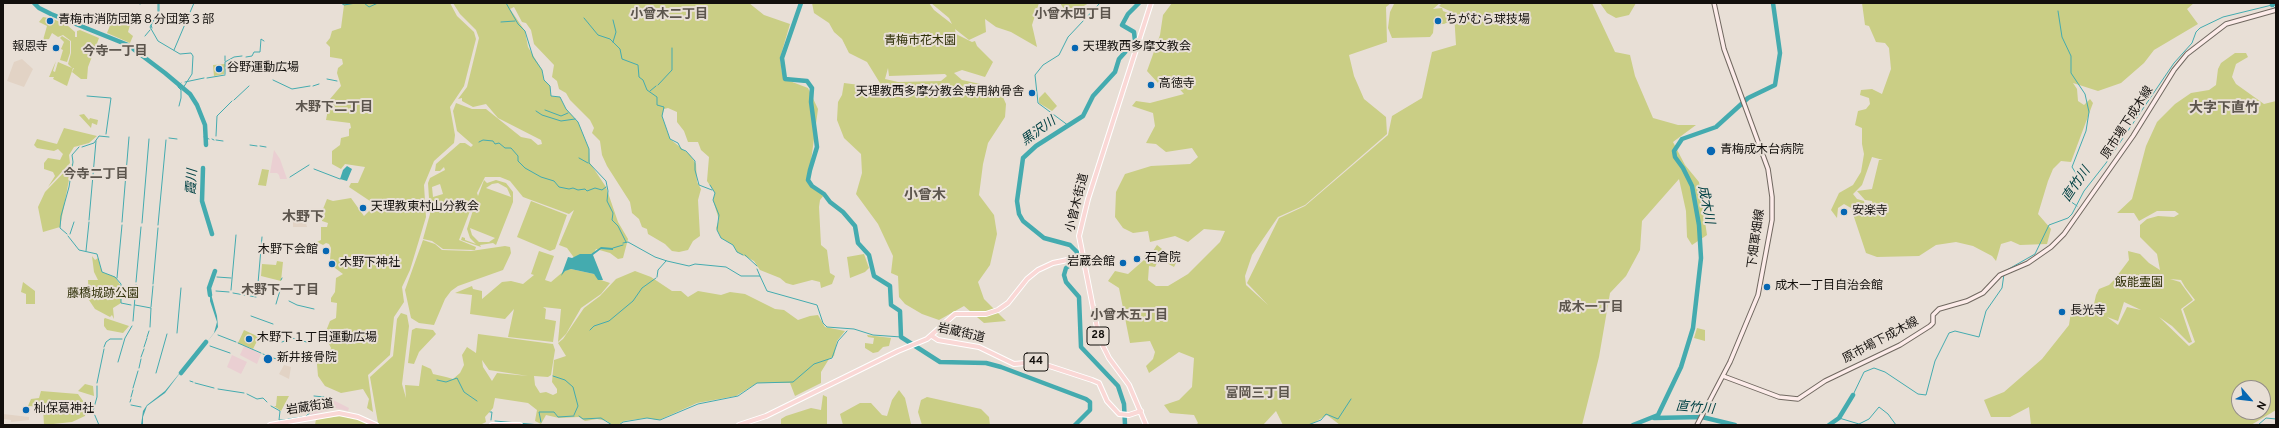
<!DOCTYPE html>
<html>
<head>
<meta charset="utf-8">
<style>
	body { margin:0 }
	#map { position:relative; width:2279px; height:428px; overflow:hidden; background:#e8dfd6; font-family:Overpass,sans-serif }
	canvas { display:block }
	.frame { position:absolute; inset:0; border:4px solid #13100d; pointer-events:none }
	.north { position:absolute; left:2231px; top:380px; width:40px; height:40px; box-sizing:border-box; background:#e8dfd6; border:1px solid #938c86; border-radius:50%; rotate:118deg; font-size:11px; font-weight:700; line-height:16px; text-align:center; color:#13100d }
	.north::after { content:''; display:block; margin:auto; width:14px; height:18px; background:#0667b3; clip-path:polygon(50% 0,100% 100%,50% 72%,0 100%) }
</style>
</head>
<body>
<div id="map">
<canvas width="2279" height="428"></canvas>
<div class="frame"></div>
<div class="north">N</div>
</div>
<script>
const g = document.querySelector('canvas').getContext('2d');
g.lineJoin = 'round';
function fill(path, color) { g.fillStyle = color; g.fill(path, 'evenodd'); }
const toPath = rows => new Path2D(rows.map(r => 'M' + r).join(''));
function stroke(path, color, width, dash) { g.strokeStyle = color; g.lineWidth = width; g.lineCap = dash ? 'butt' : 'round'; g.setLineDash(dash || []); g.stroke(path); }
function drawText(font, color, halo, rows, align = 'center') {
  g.font = font + ' Overpass,"Noto Sans JP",sans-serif'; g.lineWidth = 4; g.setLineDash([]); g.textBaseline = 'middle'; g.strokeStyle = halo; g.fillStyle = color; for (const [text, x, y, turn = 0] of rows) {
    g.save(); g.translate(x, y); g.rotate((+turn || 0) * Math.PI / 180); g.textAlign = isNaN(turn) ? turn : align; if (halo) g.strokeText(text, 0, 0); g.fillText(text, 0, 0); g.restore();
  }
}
const built = toPath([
	[22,59,33,69,24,87,7,81,14,62],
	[293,215,304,215,307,227,293,227],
	[284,365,291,367,289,379,279,374],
	[3,414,29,417,29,420,11,422,11,420,3,419]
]);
const industrial = toPath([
	[274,150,280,159,287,179,280,179,279,175,277,173,270,173],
	[244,346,261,354,257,364,240,355],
	[232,355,247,362,241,374,227,367],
	[333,400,349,408,348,411,335,408,308,416,325,402]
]);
const green = toPath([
	[341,3,450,3,457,16,474,32,476,39,464,86,450,107,455,135,454,143,434,161,424,185,426,217,410,270,402,287,404,302,394,317,390,355,368,375,373,412,367,408,369,399,363,389,341,393,325,386,318,376,316,353,324,357,328,356,331,348,326,338,326,331,330,321,336,318,337,303,331,302,331,298,335,292,336,278,343,274,335,268,335,262,330,260,331,248,329,244,326,243,323,245,317,242,321,240,321,227,327,227,328,223,322,221,322,218,325,216,323,209,327,199,333,201,351,198,364,216,373,207,370,201,349,187,351,183,358,183,365,167,345,164,341,169,332,164,332,151,340,145,341,138,349,136,349,129,351,128,350,123,326,120,330,99,341,86,337,73,338,68,343,64,342,59,330,57,330,47,326,43,330,38,332,31,341,28,344,5],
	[453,3,749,3,764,15,790,24,780,58,782,73,787,80,808,88,818,109,811,161,807,178,811,187,824,195,820,200,819,207,821,245,827,250,830,273,835,276,832,284,821,288,820,282,812,280,793,285,786,283,780,278,760,270,754,261,737,252,733,245,721,238,716,228,719,220,713,200,715,193,707,181,709,157,701,150,698,142,688,142,684,131,677,122,677,112,668,108,664,109,662,116,670,139,690,155,696,164,697,182,701,189,698,200,700,236,693,241,688,250,679,252,672,251,665,244,648,234,647,229,642,227,639,219,632,213,630,202,607,166,602,155,600,141,592,133,594,128,590,120,570,100,566,93,559,89,557,81,552,77,554,65,534,44,531,30,526,23,522,22,514,7,510,9,525,31,528,47,542,70,544,80,550,86,551,96,560,97,566,109,578,122,589,149,590,163,606,187,618,222,628,239,623,258,618,259,610,253,596,249,594,253,575,259,567,248,559,245,574,210,569,214,523,197,510,181,500,177,485,177,477,193,478,196,484,180,487,183,496,180,506,183,513,192,513,202,496,245,493,243,480,245,481,247,461,240,462,237,465,238,465,240,476,244,470,238,467,229,476,201,473,203,459,240,476,247,475,250,443,249,432,241,423,239,430,214,428,183,430,178,445,170,444,167,440,171,435,171,436,164,460,143,465,143,471,147,473,145,457,131,453,111,456,103,472,109,486,109,521,137,531,139,538,145,542,144,541,140,498,118,486,104,473,107,462,101,462,98,458,99,467,87,479,38,476,30,460,14],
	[498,183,507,188,511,197,486,188,492,184],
	[440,184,443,194,433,197,432,187],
	[470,228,495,238,489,242,479,242,472,235],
	[812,3,929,3,934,10,952,24,949,18,931,3,1039,3,1032,25,1037,47,1011,32,996,27,985,19,986,32,969,40,955,29,956,34,972,42,975,41,977,46,993,62,985,77,962,70,954,73,962,80,999,88,1006,104,1005,117,988,143,983,164,979,195,994,215,997,234,990,265,978,282,984,299,1006,321,984,323,964,306,939,320,922,314,905,304,899,297,898,276,891,273,893,256,878,224,856,194,862,173,861,154,844,138,837,120,838,102,842,95,844,83,883,88,867,62,849,53,842,39,834,32,829,23,814,13],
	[888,68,889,76,945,74,947,76,941,81,898,82,885,79],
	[1060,3,1089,3,1068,15],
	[1172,3,1391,3,1386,7,1387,42,1349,55,1354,76,1364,99,1386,117,1387,134,1305,205,1278,217,1252,255,1245,276,1246,285,1268,305,1247,283,1279,218,1305,206,1388,135,1392,116,1422,98,1432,52,1456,45,1454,13,1439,6,1442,3,1592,3,1615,52,1630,55,1635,76,1653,118,1678,125,1696,125,1673,142,1685,165,1699,182,1707,235,1692,245,1687,237,1686,211,1679,179,1642,221,1640,250,1626,276,1610,293,1599,357,1582,425,1340,425,1327,415,1310,425,1283,425,1276,411,1263,425,1196,425,1198,423,1194,415,1170,413,1164,405,1179,400,1192,387,1194,358,1179,352,1149,373,1146,366,1153,359,1155,352,1150,341,1130,343,1119,288,1108,281,1115,271,1128,274,1144,260,1145,255,1159,259,1155,267,1149,266,1148,280,1156,286,1168,286,1188,274,1220,242,1225,231,1204,229,1188,242,1175,236,1150,242,1148,231,1133,233,1123,228,1115,217,1116,192,1125,174,1151,166,1190,164,1198,157,1192,148,1166,152,1156,144,1146,143,1155,126,1153,113,1132,106,1136,101,1150,103,1184,94,1175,84,1158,83,1147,71,1160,35,1163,15],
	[1399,3,1440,3,1433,9,1442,8,1443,11,1448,13,1448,22,1444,24,1434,23,1433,33,1430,37,1392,38,1388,28,1390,12,1394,4],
	[1600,3,1636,3,1629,15,1616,18,1607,13],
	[1862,3,2194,3,2187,9,2198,24,2154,50,2144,63,2121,83,2098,91,2073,83,2077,89,2078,101,2084,105,2090,99,2093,103,2071,162,2061,161,2053,169,2048,181,2038,214,2051,229,2047,244,2020,245,2011,241,2001,244,1996,261,1992,256,1973,246,1956,242,1936,245,1919,256,1877,257,1866,253,1851,208,1844,204,1838,208,1837,218,1831,210,1839,193,1853,185,1861,172,1864,154,1862,144,1862,128,1855,125,1858,111,1866,109,1870,104,1869,98,1860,95,1861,90,1872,89,1882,94,1891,69,1889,48,1885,43,1876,42,1869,26,1865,25],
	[1872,157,1883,160,1879,160,1872,189,1857,191,1865,200,1872,201,1873,211,1882,212,1869,216,1867,216,1864,201,1857,199,1853,194,1862,185],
	[43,17,49,18,47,23,50,24,53,19,67,25,75,32,75,37,77,37,77,31,80,30,99,38,88,67,87,79,81,79,72,72,74,68,73,68,67,86,53,79,54,77,49,77,56,61,53,71,55,72,58,62,72,68,68,64,71,53,71,41,63,35,58,37,52,33,49,39,43,40,47,26,39,22],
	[113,18,135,22,149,29,139,24,130,25,128,32,133,36,130,43,107,33],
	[62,36,70,41,70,53,67,62,60,60,63,50,61,49,64,42,60,38],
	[2235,53,2246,53,2248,57,2236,64,2232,77,2236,84,2264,104,2276,101,2276,410,2251,425,2031,425,2029,407,2010,417,1991,417,1984,400,2004,392,2042,359,2069,325,2072,305,2080,302,2091,306,2103,314,2094,304,2096,295,2099,289,2109,285,2114,280,2129,260,2128,251,2140,254,2149,263,2160,270,2157,254,2140,237,2140,225,2147,219,2158,216,2174,217,2179,214,2175,211,2157,211,2139,221,2134,213,2117,213,2132,199,2146,146,2157,122,2175,104,2191,93,2209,90,2216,85,2218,69,2221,63],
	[2170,279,2181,280,2185,287,2195,300,2183,309,2195,342,2189,346,2159,317,2172,326,2189,343,2192,342,2181,309,2193,300,2180,282],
	[2124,302,2141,310,2127,307,2118,325,2107,317,2118,321],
	[2239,388,2263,388,2263,412,2239,412],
	[225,64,224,74,214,76,213,65],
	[1045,92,1057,106,1052,111,1039,103,1039,98],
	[84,114,89,120,90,118,98,120,97,125,92,123,91,128,79,115],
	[64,128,97,136,89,143,74,147,69,155,70,163,48,187,55,176,53,172,44,169,44,163,48,158,60,160,63,154,58,149,54,151,37,148,34,145,37,139,57,144],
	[72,164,60,227,43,232,38,207,45,192],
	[262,169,269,170,266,186,258,185],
	[531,201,567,215,555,249,550,251,517,237],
	[423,240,435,244,442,250,471,251,505,246,510,247,511,253,503,270,458,286,451,291,445,299,434,325,419,323,411,318,405,290],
	[1157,245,1177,261,1174,267,1151,254],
	[539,251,554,256,545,280,551,282,564,271,571,269,594,274,601,280,610,283,601,294,581,308,566,334,558,342,561,309,543,307,546,309,545,319,556,321,553,342,508,337,514,309,505,319,470,314,472,295,455,293,472,286,473,289,482,291,482,299,502,282,511,281,523,284,534,275,531,274],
	[864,254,869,268,865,272,850,278,847,257],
	[92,256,95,260,98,258,102,272,115,277,121,286,121,303,113,308,114,319,112,315,110,317,95,309,89,300,88,280,98,280,94,272],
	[277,261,283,262,281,281,261,276,262,264,276,265],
	[635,271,651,277,672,291,681,291,688,297,698,291,721,295,730,292,745,294,775,309,784,310,798,320,810,316,818,315,825,327,845,331,837,341,834,356,829,359,821,372,821,383,795,396,790,383,757,383,736,396,697,403,659,420,646,418,624,421,618,425,611,425,607,421,597,419,585,421,579,417,559,418,546,415,541,424,535,421,537,410,528,403,495,398,493,408,485,417,486,422,480,425,381,425,378,423,370,377,393,356,397,319,401,313,407,315,409,326,402,384,406,398,405,385,419,386,422,365,431,369,433,374,446,377,453,379,460,373,464,365,462,355,467,347,476,353,478,334,553,344,555,350,551,375,548,377,534,376,535,385,540,393,546,392,553,395,557,393,557,389,552,382,554,360,566,356,558,343,563,339,584,308,600,296,616,279],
	[482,360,489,370,528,376,497,373,492,381,483,367],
	[23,282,35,291,35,304,26,304,26,294,21,292],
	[104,319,105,318,129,326,123,333,107,330,104,326],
	[416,328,433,330,436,334,419,352,414,364,408,363,412,330],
	[1697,328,1705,330,1705,341,1694,338],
	[244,330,259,337,253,349,238,343],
	[867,335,891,338,889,346,883,347,878,352,873,353,865,348,865,343,873,344,874,338,868,337],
	[85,384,93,386,94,396,78,391],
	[899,390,905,398,911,424,914,425,843,425,840,414,860,403,871,403,882,415,887,416,892,400],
	[41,391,78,394,86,405,83,408,86,410,85,416,72,422,44,425,43,407,28,406,31,399,39,398],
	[823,395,827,397,827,425,781,425,781,419,786,416,811,408,821,410],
	[277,396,289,396,281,411,274,406,276,406],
	[927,397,981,409,989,417,990,425,922,425,918,412,921,400],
	[341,416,358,419,371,425,315,425,316,419]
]);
const water = toPath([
	[347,166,352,169,347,181,340,179,343,170],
	[601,247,613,248,613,250,601,249,593,255,603,280,598,280,594,274,571,269,565,271,561,276,568,257,572,258,580,254,591,254],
	[210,290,217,316,218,327,215,332,203,347,214,333,217,322,210,301],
	[183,369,165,393,147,406,143,417,143,425,141,425,143,411,147,405,165,391]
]);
const stream = toPath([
	[138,3,140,4],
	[158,3,158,11,150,27,158,41,180,54,191,53,193,56,192,74,183,88],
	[236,3,237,3],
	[341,3,344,5,356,3],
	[359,3,361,3],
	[364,3,369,7,378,3],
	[506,3,518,24,525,31,533,57,542,70,544,80,550,86,551,96,560,97,566,109,578,122,589,149,589,163,606,181,608,191,607,201,613,213,612,220,618,226,626,242],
	[2058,11,2062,37,2071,56,2071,73,2085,94,2089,112,2086,131,2072,167,2077,175,2069,189,2070,201,2077,206],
	[584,18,598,35,610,39,620,49,622,59,638,65,639,77,643,80,647,90,657,97,657,105,664,107,662,116,670,139,678,143,681,149,686,151,695,161,695,170,699,185,712,190],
	[613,20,616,32,613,42],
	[501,22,515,21],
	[152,28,151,25,159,11,159,3],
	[145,36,150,30],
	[144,43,144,51],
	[174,50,194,3],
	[140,53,142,52],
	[246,57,252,56,254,52,260,52,261,39,264,41],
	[225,61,225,56],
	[225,74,225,62,234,57,242,56],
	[207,78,225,75],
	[327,79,337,81],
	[273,80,292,89,310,86],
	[185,82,204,78],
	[658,85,672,70,672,48],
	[178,86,181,83],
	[313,86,319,84],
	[178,87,181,90,181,98,179,106],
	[650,91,656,86],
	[87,96,111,98,106,134],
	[234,100,249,86],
	[545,110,561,116,568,113],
	[536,111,542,115,561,121,575,119],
	[1069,126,1038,103,1035,75,1043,65,1059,55,1068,37,1100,3],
	[216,136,217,116,232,101],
	[204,137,209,139],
	[169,138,177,139],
	[212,139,214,140],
	[216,140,223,141],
	[479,142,483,140,493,141,495,144,499,143,505,148,511,148,518,156,518,161,525,168,541,177,554,181,559,187,569,189,573,188,578,190,585,189,587,191,595,188,602,190,606,187],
	[250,145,257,146],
	[260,146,266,147],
	[82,147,94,143,99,136,109,137],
	[579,158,588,163],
	[314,169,340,179],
	[290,177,309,165],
	[710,185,715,193,713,200,719,215,717,230,721,238,733,245,737,252,743,255],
	[89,220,96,141],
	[122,222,129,137],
	[142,223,149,139],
	[158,225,166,140],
	[67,234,60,228,61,216,69,187,73,162,72,155,79,147],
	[70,234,74,222],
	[68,236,79,250,97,254,102,272,115,277,121,284,121,303,131,305],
	[623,243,628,242,655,257,667,261,689,266,695,264,726,267,741,276,760,276,767,291,817,305,823,323,827,327,854,329,873,335,901,337],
	[613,248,623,245],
	[86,251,89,222],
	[745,255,757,266],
	[757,269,760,276],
	[2007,270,2035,254,2049,225,2068,218,2072,214,2084,191,2106,163,2174,63,2192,43,2196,32,2200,28,2223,17,2272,5,2276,9],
	[217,277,231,278],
	[657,277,658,270,666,261],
	[117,278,122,225],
	[281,280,282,278],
	[136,282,141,227],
	[153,284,158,228],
	[231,290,236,235],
	[216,291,229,292],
	[233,293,256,297],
	[257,295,262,237],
	[289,301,297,305,314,309],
	[276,304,281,287],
	[135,305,151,308,150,327],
	[151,307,153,286],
	[251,316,273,324],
	[133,321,136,285],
	[590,330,594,326,609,321,633,301,642,288,656,278],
	[177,333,181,288],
	[218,335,236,342],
	[147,337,149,331],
	[282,342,292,338,310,343],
	[238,343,261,353],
	[210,346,230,353],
	[104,347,106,342,110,339,122,339],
	[144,347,147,338],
	[263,354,270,357],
	[141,357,144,349],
	[273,358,284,361],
	[118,362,125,338,132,326],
	[139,368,141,359],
	[156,373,167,334],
	[553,376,565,380,573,387,578,406,574,415],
	[437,380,446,382,457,378,464,392,477,401],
	[190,381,193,382],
	[97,383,104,349],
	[195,383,214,388],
	[97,386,97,397,93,411,99,425],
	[133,388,138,371],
	[218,389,244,393],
	[247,394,257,399,263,398,267,402],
	[1853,395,1864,372,1874,368,1885,372,1918,394,1926,395,1935,361,1949,333,1955,331,1979,337,1986,311,2002,288,2004,274],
	[314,396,324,397],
	[131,397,133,390],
	[130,402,131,399],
	[131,405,141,407],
	[271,406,280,411,279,420,285,420],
	[490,412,492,412,491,420],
	[306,416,311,412],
	[579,416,583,419,601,418,612,425],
	[1839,418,1859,424,1869,419,1879,407,1888,414,1896,425],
	[288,419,302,417],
	[495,421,540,425],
	[541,422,539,412,554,412,558,417,574,416],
	[619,425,623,422,647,418,660,420,698,404,738,396,757,383,793,382,814,364,832,358,838,341,847,331],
	[1308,425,1321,420,1326,414,1338,419,1351,399],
	[2258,425,2266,418,2276,419]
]);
const river = toPath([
	[34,3,39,8,51,14,128,45,165,73,190,94,197,105,205,125,206,145],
	[801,3,782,58,785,79,807,81,812,88,811,102,817,147,810,170,808,180,812,186,824,194,830,202,843,212,855,226,858,243,869,255,874,276,890,286,891,305,900,311,901,337,940,362,986,363,1001,367,1086,399,1090,402,1090,410,1075,425],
	[2272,5,2275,3],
	[203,168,202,201,212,234],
	[210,295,209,288,215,271],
	[181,373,206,342],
	[1654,418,1702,417,1735,425],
	[1125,425,1124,404,1118,386,1081,347,1079,297,1066,282,1064,275,1066,268,1076,261,1077,252,1070,245,1044,238,1023,221,1019,214,1017,201,1023,158,1036,146,1083,116,1093,96,1115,72,1119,59,1135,41,1134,32,1122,25,1128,14,1139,3],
	[1633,425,1658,415,1681,367,1693,328,1701,258,1699,225,1692,186,1683,168,1675,157,1674,151,1682,139,1716,127,1748,98,1775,85,1780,53,1773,3],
	[1829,425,1839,418,1853,395]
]);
const secondary = toPath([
	[1723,376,1779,397,1798,399,1825,381,1900,345,1930,326,1933,323,1933,315,1939,309,1967,301,1983,293,2000,275,2028,263,2051,247,2064,234,2133,136,2174,70,2187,54,2226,24,2276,10],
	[1697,425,1730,362,1758,295,1772,220,1772,197,1768,169,1724,49,1714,3]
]);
const primary = toPath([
	[932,336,938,340,979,347,1014,364,1037,362,1092,380,1099,383,1107,401,1119,414,1129,415,1141,411],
	[270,425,339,413,358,417,376,425],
	[492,425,520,425],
	[739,425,766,416,898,351,927,339,955,314,986,314,998,310,1008,303,1027,279,1038,270,1053,263,1082,257],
	[1146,425,1129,385,1109,358,1099,338,1079,236,1088,199,1151,3]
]);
const markers = [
	[50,21,4,"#0667b3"],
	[1438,21,4,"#0667b3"],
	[56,48,4,"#0667b3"],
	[1075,48,4,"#0667b3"],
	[219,69,4,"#0667b3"],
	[1151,85,4,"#0667b3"],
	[1032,93,4,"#0667b3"],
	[1711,151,5,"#0667b3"],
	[363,208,4,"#0667b3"],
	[1844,212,4,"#0667b3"],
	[326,251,4,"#0667b3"],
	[1137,259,4,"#0667b3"],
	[1123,263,4,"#0667b3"],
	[332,264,4,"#0667b3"],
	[1767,287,4,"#0667b3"],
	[2062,312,4,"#0667b3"],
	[249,339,4,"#0667b3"],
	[268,359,5,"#0667b3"],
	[26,410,4,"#0667b3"]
];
const shields = [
	[1098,336,22],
	[1036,362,24]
];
const shieldNames = [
	["28",1098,336],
	["44",1036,362]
];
const poiNames = [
	["青梅市消防団第８分団第３部",58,21],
	["ちがむら球技場",1446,21],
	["報恩寺",48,48,"right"],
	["天理教西多摩文教会",1083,48],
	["谷野運動広場",227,69],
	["高徳寺",1159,85],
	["天理教西多摩分教会専用納骨舎",1024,93,"right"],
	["青梅成木台病院",1720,151],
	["天理教東村山分教会",371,208],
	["安楽寺",1852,212],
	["木野下会館",318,251,"right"],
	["石倉院",1145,259],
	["岩蔵会館",1115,263,"right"],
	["木野下神社",340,264],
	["成木一丁目自治会館",1775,287],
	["長光寺",2070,312],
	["木野下１丁目運動広場",257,339],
	["新井接骨院",277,359],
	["杣保葛神社",34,410]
];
const parkNames = [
	["青梅市花木園",920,42],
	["飯能霊園",2139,284],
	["藤橋城跡公園",103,295]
];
const streetNames = [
	["原市場下成木線",2128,123,-57],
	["小曽木街道",1078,203,-76],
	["下畑軍畑線",1757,239,-82],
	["岩蔵街道",961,334,13],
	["原市場下成木線",1881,341,-28],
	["岩蔵街道",310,408,-9]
];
const neighbourhoodNames = [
	["小曾木二丁目",669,15],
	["小曾木四丁目",1073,15],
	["今寺一丁目",115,52],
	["木野下二丁目",334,108],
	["今寺二丁目",96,175],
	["木野下一丁目",280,291],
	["成木一丁目",1591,308],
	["小曾木五丁目",1129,316],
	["富岡三丁目",1258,394]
];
const waterNames = [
	["黒沢川",1039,132,-36],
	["霞川",193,182,-86],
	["直竹川",2077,185,-56],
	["成木川",1705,205,79],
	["直竹川",1695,409,5]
];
const quarterNames = [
	["大字下直竹",2224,109],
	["小曾木",925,196],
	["木野下",303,218]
];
fill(built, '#e2d3c5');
fill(industrial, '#eacfd2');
fill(green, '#cace85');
fill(water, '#44abaf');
stroke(stream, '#44abaf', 1);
stroke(river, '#44abaf', 4.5);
stroke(secondary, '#706860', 5.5);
stroke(primary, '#fff', 6);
stroke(secondary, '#fdecea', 3.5);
stroke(primary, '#fad8d6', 4);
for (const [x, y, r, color] of markers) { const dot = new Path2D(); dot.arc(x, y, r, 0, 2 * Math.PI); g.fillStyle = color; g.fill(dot); stroke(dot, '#e8dfd6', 1.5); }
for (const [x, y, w] of shields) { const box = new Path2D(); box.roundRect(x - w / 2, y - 9, w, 18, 3); g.fillStyle = '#e8dfd6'; g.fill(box); stroke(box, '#13100d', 1); }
drawText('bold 11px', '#13100d', null, shieldNames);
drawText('12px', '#13100d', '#e8dfd6', poiNames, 'left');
drawText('12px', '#2f3007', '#e8dfd6', parkNames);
drawText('12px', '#13100d', '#e8dfd6', streetNames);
drawText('bold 13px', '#5c554d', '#e8dfd6', neighbourhoodNames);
drawText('italic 13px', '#004144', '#e8dfd6', waterNames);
drawText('bold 14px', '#5c554d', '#e8dfd6', quarterNames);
</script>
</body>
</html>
